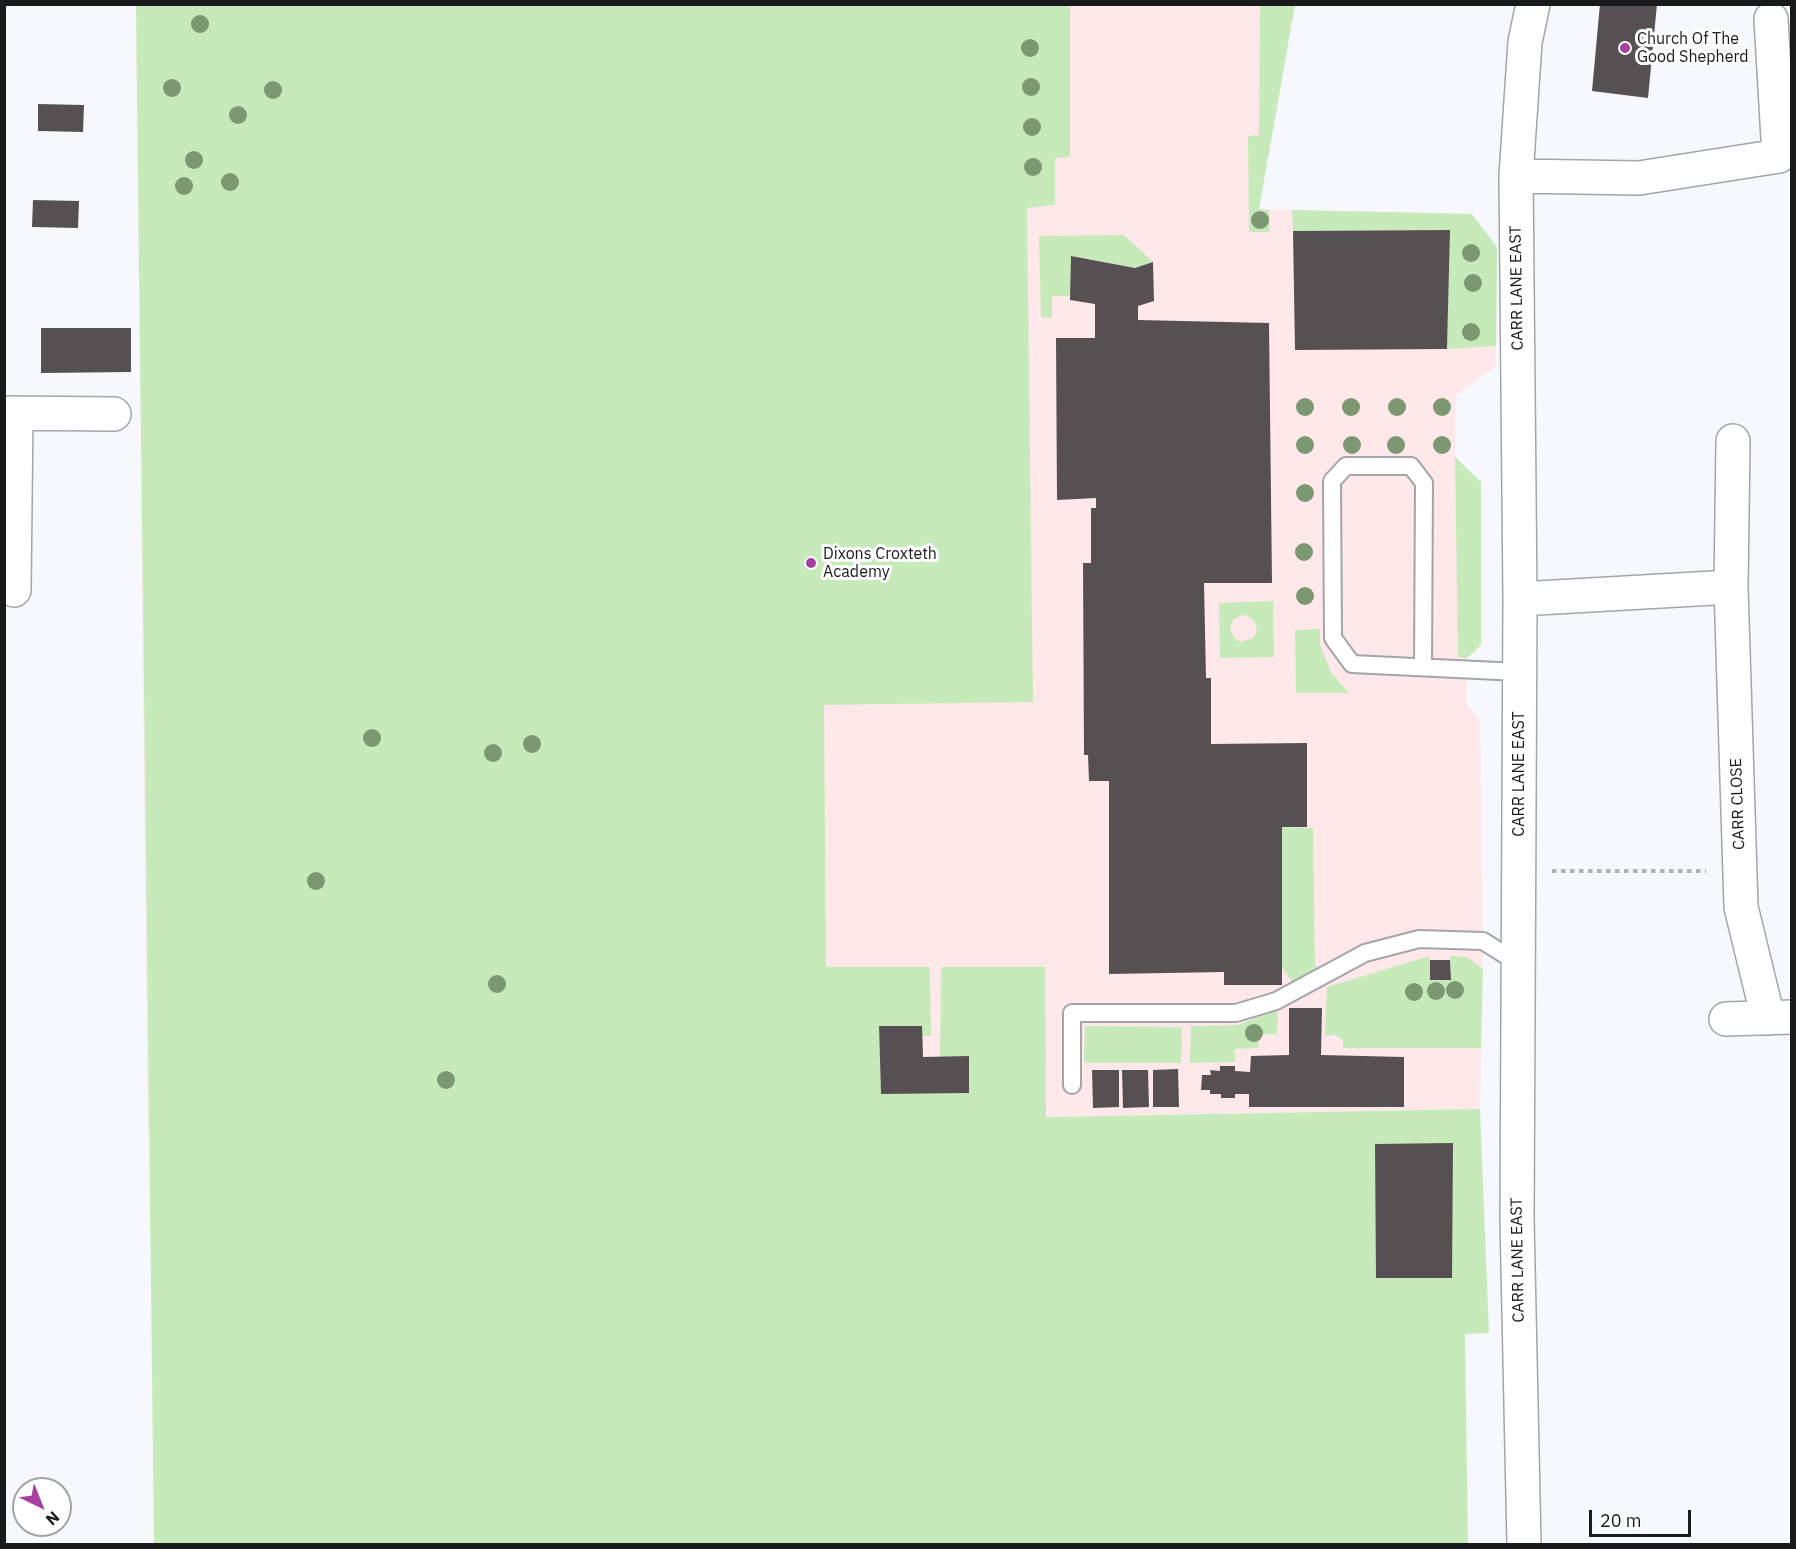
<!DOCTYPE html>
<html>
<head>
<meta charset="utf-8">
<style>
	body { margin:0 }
	#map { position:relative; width:1796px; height:1549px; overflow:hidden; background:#f6f8fe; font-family:"IBM Plex Sans",sans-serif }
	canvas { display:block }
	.frame { position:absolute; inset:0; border:6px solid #191a1c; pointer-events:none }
	.north { position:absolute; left:12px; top:1477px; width:60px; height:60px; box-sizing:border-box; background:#fff; border:2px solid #a3a3a4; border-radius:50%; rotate:137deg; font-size:16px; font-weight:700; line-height:24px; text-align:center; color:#191a1c }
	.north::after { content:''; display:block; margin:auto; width:21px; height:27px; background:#a840a2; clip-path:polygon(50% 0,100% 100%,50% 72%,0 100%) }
	.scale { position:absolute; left:1589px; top:1510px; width:102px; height:27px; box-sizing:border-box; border:3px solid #191a1c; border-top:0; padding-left:8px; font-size:18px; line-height:21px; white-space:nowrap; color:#191a1c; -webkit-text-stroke:4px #fff; paint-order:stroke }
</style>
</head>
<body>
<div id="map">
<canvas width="1796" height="1549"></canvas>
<div class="frame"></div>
<div class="north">N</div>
<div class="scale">20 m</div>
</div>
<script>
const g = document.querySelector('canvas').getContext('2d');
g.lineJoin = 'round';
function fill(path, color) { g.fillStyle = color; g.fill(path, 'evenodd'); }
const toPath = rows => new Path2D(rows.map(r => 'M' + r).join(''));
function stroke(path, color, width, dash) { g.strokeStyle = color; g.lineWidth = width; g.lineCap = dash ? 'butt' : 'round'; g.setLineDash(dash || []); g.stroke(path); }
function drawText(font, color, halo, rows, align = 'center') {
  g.font = font + ' "IBM Plex Sans",sans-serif'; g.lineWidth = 6; g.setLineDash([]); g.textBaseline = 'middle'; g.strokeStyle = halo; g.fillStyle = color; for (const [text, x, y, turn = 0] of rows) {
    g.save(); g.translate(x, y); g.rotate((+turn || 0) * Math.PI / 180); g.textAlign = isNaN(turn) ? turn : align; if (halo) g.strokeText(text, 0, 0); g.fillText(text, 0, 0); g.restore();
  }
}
const education = toPath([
	[136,5,1295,5,1259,209,1472,214,1497,247,1496,366,1455,396,1455,457,1481,482,1481,645,1467,658,1467,704,1480,721,1483,941,1480,1109,148,1132]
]);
const green = toPath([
	[136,5,1070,5,1070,157,1055,158,1055,205,1027,208,1033,702,824,705,826,967,930,967,931,1036,922,1036,922,1026,879,1027,881,1094,968,1056,940,1057,941,967,1045,967,1046,1117,1480,1109,1489,1333,1465,1334,1468,1544,154,1544],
	[1260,5,1295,5,1259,209,1269,210,1270,232,1249,232,1248,136,1259,135],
	[1292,210,1472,214,1497,247,1496,346,1447,349,1450,230,1293,231],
	[1124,235,1153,262,1135,268,1071,256,1071,296,1052,296,1052,318,1041,317,1039,236],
	[1455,457,1481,482,1481,645,1467,658,1458,657],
	[1273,601,1274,657,1220,658,1219,603],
	[1243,615,1248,616,1255,622,1257,631,1253,638,1241,642,1234,638,1230,627,1234,619],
	[1320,629,1320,645,1332,674,1349,693,1296,693,1295,630],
	[1282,827,1313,828,1315,964,1317,967,1293,983,1282,967],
	[1450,956,1467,957,1483,969,1481,1048,1343,1048,1343,1041,1340,1038,1335,1035,1325,1036,1327,987,1426,957,1430,957,1430,979,1451,980],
	[1278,1009,1277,1034,1259,1034,1258,1048,1235,1049,1235,1062,1190,1063,1191,1026,1238,1025],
	[1085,1026,1182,1027,1181,1063,1084,1063]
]);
const building = toPath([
	[1600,4,1657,4,1648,98,1592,91],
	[38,104,84,105,83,132,38,131],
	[33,200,79,201,78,228,32,227],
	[1450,230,1447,349,1295,350,1293,231],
	[1071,256,1135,268,1153,262,1154,301,1138,306,1138,320,1269,323,1272,583,1204,583,1206,678,1211,678,1211,744,1307,743,1307,827,1282,827,1282,985,1224,985,1224,972,1109,974,1109,781,1089,781,1088,755,1084,755,1083,563,1091,563,1091,508,1096,508,1096,498,1057,500,1056,338,1095,338,1095,304,1070,300],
	[41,328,131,328,131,372,41,373],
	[1430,960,1450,960,1451,980,1430,980],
	[1289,1008,1322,1008,1321,1055,1404,1057,1404,1107,1249,1107,1249,1094,1235,1094,1235,1098,1221,1098,1221,1094,1210,1094,1210,1090,1201,1090,1202,1075,1211,1075,1210,1070,1220,1071,1220,1066,1235,1066,1235,1071,1250,1072,1251,1056,1289,1055],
	[879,1026,922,1026,923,1057,969,1056,969,1093,881,1094],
	[1178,1069,1179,1107,1153,1107,1153,1070],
	[1092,1070,1119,1070,1119,1107,1093,1108],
	[1122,1070,1148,1070,1149,1107,1123,1108],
	[1453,1143,1452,1278,1376,1278,1375,1144]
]);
const path = toPath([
	[1552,871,1706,871]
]);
const lane = toPath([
	[1423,667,1424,483,1411,466,1346,466,1332,481,1333,638,1352,664,1519,672],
	[1072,1085,1072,1013,1236,1013,1276,1001,1365,953,1419,939,1483,941,1518,963]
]);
const street = toPath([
	[1516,176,1639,178,1779,156,1771,19],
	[4,413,114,414],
	[1733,441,1731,587,1741,907,1768,1018],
	[14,590,16,414],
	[1520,599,1731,587],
	[1726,1019,1792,1017],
	[1524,1544,1517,1219,1520,599,1516,176,1525,42,1533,4]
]);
const trees = [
	[200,24],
	[1030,48],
	[1031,87],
	[172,88],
	[273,90],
	[238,115],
	[1032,127],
	[194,160],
	[1033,167],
	[230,182],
	[184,186],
	[1260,220],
	[1471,253],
	[1473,283],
	[1471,332],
	[1305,407],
	[1351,407],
	[1397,407],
	[1442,407],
	[1305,445],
	[1352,445],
	[1396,445],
	[1442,445],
	[1305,493],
	[1304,552],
	[1305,596],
	[372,738],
	[532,744],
	[493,753],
	[316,881],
	[497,984],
	[1455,990],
	[1436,991],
	[1414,992],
	[1254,1033],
	[446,1080]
];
const markers = [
	[1625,48,6,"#a840a2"],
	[811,563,6,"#a840a2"]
];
const poiNames = [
	["Church Of The",1637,39],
	["Good Shepherd",1637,57],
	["Dixons Croxteth",823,554],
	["Academy",823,572]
];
const streetNames = [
	["CARR LANE EAST",1517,288,-91],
	["CARR LANE EAST",1519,774,-90],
	["CARR CLOSE",1738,804,-92],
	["CARR LANE EAST",1518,1260,-91]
];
fill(education, '#fee8ea');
fill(green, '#c6eab9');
fill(building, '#565052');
stroke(lane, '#a3a5ab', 20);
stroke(street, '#a3a5ab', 36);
stroke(path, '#afb1b6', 4, [4.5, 4.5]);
stroke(lane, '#fff', 16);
stroke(street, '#fff', 33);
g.fillStyle = '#7d9772';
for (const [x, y] of trees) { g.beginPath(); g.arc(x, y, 9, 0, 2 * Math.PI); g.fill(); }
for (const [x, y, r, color] of markers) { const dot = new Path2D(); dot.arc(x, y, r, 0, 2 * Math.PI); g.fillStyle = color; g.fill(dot); stroke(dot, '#fff', 2); }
drawText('16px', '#191a1c', '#fff', poiNames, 'left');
drawText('16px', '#191a1c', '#fff', streetNames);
</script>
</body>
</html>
